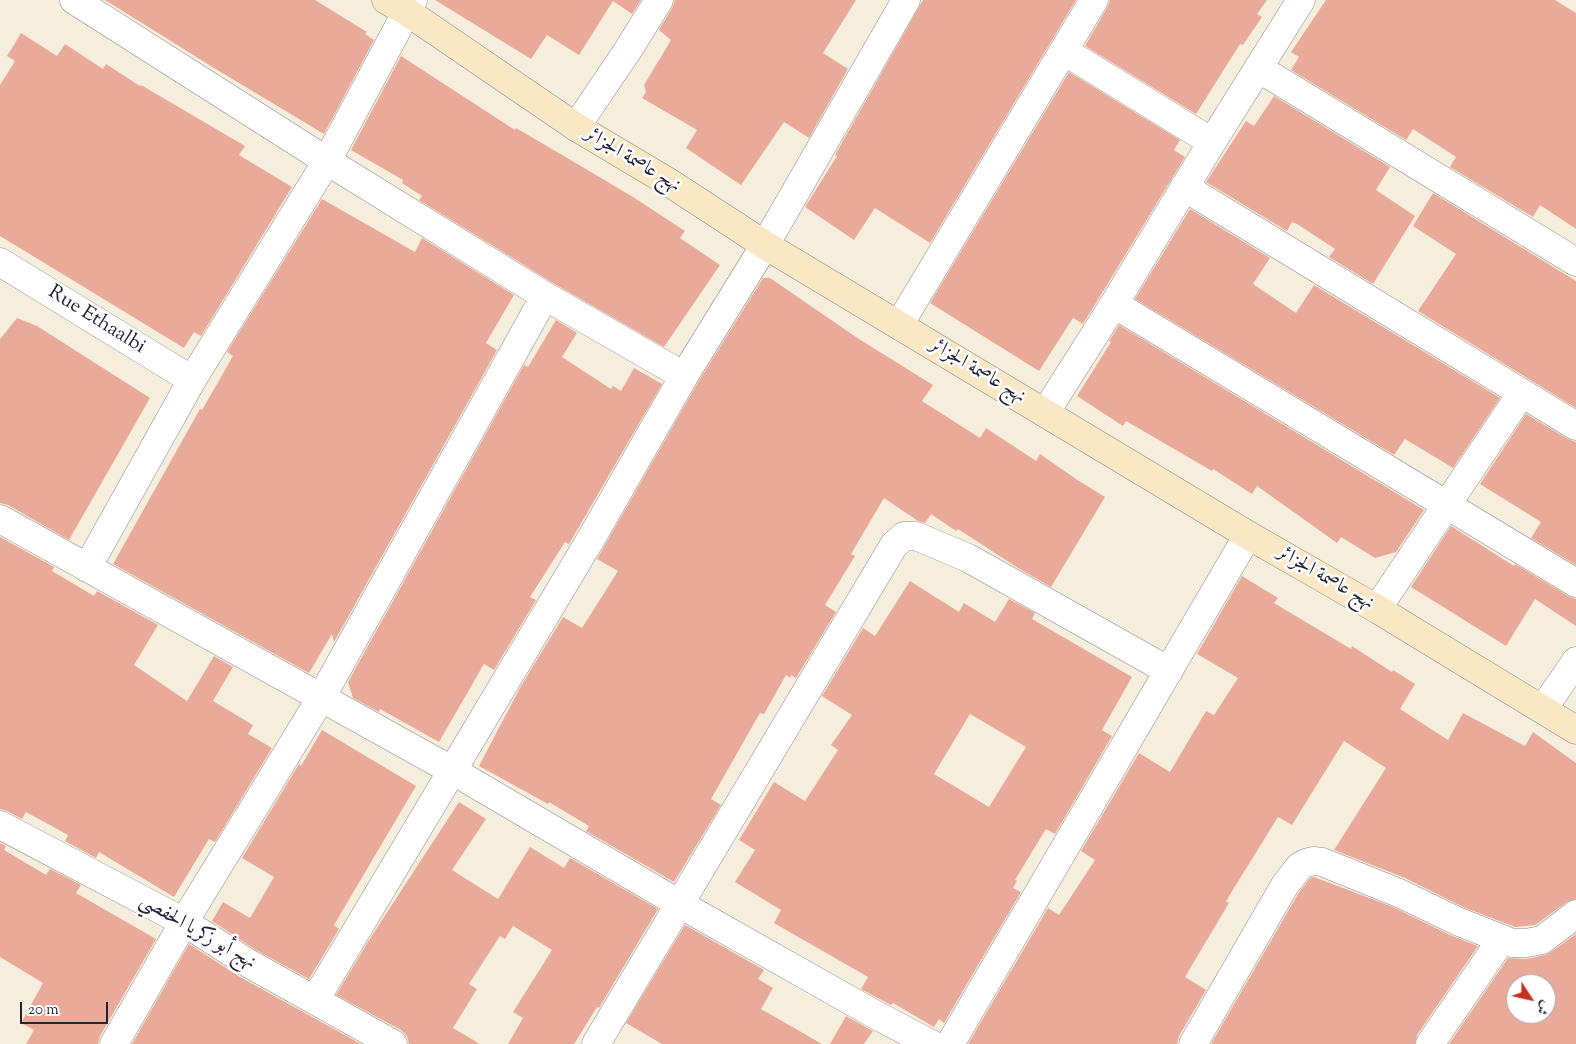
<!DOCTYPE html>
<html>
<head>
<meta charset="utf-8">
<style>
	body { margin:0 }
	#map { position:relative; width:1576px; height:1044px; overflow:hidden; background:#f6eedc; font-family:"Sorts Mill Goudy",Amiri,serif }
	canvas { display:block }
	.north { position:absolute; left:1506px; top:974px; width:50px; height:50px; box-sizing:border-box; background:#fff; border:1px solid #a7a7b1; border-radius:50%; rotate:125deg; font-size:14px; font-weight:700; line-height:20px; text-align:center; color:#22223b }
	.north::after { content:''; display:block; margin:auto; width:18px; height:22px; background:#c8321e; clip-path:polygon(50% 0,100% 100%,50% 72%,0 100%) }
	.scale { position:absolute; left:20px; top:1002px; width:88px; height:22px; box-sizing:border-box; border:2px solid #22223b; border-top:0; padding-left:6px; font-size:15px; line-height:18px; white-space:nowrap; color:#22223b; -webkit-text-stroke:4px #fff; paint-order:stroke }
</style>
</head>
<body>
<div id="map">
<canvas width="1576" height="1044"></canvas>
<div class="north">ش</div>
<div class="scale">20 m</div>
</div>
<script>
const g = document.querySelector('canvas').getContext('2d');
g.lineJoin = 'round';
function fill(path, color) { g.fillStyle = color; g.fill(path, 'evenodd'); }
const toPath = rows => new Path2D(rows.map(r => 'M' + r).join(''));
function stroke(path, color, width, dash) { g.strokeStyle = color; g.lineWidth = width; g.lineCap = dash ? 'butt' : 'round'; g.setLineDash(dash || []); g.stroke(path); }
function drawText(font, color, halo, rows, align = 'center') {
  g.font = font + ' "Sorts Mill Goudy",Amiri,serif'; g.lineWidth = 5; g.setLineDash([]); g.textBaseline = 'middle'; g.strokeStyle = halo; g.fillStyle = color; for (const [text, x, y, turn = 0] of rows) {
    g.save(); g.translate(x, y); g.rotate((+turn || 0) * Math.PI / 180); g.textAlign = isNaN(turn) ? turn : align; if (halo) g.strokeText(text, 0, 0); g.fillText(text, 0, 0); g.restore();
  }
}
const building = toPath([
	[105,0,315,0,367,32,365,34,374,40,324,134,214,68],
	[435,0,641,0,632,14,613,1,579,55,547,35,531,59],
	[675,0,856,0,823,53,848,69,809,138,784,122,741,185,686,148,697,130,642,98,646,92,644,85,671,40,659,30,672,8],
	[923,0,1076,0,930,243,875,208,854,240,805,207,837,156,835,155],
	[1110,0,1267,0,1257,14,1262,17,1243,45,1240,44,1196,114,1085,46,1107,8],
	[1326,0,1555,0,1576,13,1576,229,1540,205,1533,217,1450,167,1456,157,1413,129,1406,140,1291,70,1299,57,1291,52],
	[21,33,57,56,65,44,103,69,106,64,140,86,141,85,245,146,239,155,292,187,201,336,194,332,184,348,0,236,0,85,15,61,7,56],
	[401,56,515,130,516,128,569,159,633,197,685,231,680,238,720,265,664,347,553,283,419,200,422,196,402,183,403,180,351,150],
	[1069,72,1180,140,1174,150,1185,157,1083,324,1073,318,1039,371,930,303],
	[1274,96,1390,167,1376,190,1415,216,1373,284,1329,257,1335,249,1297,224,1292,222,1287,231,1206,182,1246,121,1254,126],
	[1433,193,1576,281,1576,408,1418,311,1456,254,1413,226],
	[322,199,415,252,422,238,514,295,486,343,497,350,334,642,332,634,309,673,113,564,200,409,202,410,233,356,227,352],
	[1190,209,1270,258,1253,284,1296,313,1314,285,1500,398,1453,468,1405,439,1394,455,1135,299],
	[763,278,770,278,859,339,933,385,922,401,980,438,986,428,1036,461,1040,454,1076,479,1105,497,1051,587,1018,568,958,529,956,531,931,514,925,523,918,521,884,498,851,554,855,556,825,605,836,612,796,678,791,675,790,678,786,675,764,714,760,713,711,799,721,805,674,882,586,831,589,826,549,802,548,804,479,766,521,686,563,617,582,628,618,571,597,559,697,384],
	[17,318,37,326,150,398,69,540,8,505,0,503,0,339],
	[556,320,577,333,562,357,611,389,613,386,621,391,634,368,662,384,569,544,565,542,530,597,536,600,494,670,484,664,439,742,380,709,379,712,353,698,348,682,524,365,528,367],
	[1119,325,1424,510,1396,552,1375,558,1341,537,1337,543,1257,486,1252,494,1213,469,1212,471,1126,421,1123,426,1077,396,1111,342,1109,341],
	[1526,414,1568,439,1576,442,1576,565,1531,538,1541,522,1480,484],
	[1451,526,1514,566,1515,564,1568,596,1576,599,1576,626,1535,599,1506,646,1411,587],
	[0,537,54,567,52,571,94,596,97,591,158,625,134,665,187,701,214,656,233,667,213,701,253,725,248,734,272,748,215,842,209,839,174,897,99,852,96,858,65,841,68,835,26,812,22,819,7,811,0,809],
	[1242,576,1278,598,1274,603,1351,649,1352,646,1392,672,1393,670,1415,684,1400,709,1448,740,1463,713,1525,746,1533,732,1576,763,1576,899,1567,902,1535,925,1515,927,1463,907,1405,878,1334,850,1386,768,1344,741,1292,825,1278,817,1226,901,1229,903,1185,977,1206,990,1179,1036,1177,1044,968,1044,1048,908,1059,915,1095,860,1081,851,1139,753,1170,772,1206,711,1214,715,1238,678,1197,654],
	[910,581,959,612,964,603,995,622,1009,599,1035,613,1032,619,1132,677,1102,730,1112,736,1055,834,1046,829,1038,842,1015,880,1017,881,1013,888,1021,892,944,1023,939,1019,934,1027,893,1003,891,1005,861,989,868,977,774,923,781,910,735,882,755,850,739,840,774,782,805,801,838,750,831,745,852,715,822,696,863,628,875,636],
	[970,714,1026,747,989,807,934,774],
	[322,730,416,786,334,925,339,929,309,979,256,950,212,921,223,902,250,918,274,877,242,858,299,764,301,766],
	[459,802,486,819,452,870,498,899,530,847,564,868,570,858,658,909,599,1008,597,1007,574,1044,508,1044,523,1018,513,1012,552,950,513,926,505,939,500,936,469,984,477,989,453,1028,480,1044,409,1044,407,1036,401,1030,336,995,371,937],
	[0,843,6,846,4,850,46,875,50,869,81,885,76,893,156,939,100,1036,98,1044,26,1044,34,1030,21,1023,43,983,0,957],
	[1314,877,1393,907,1450,935,1478,946,1417,1035,1415,1044,1211,1044,1298,894,1310,878],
	[685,925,764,970,758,979,773,988,761,1009,822,1044,662,1044,626,1023],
	[1576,934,1576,1044,1449,1044,1508,958,1526,959,1545,955,1551,952],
	[1516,984,1546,984,1546,1014,1516,1014],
	[189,944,240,977,361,1044,132,1044],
	[846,1016,873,1031,864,1044,830,1044]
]);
const street = toPath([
	[74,0,327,161,545,296,684,376],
	[1064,51,1212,142],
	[1258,68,1576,262],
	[576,127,628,50,659,0],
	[1184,187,1576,426],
	[0,262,192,380],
	[1114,304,1576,583],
	[899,325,1094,0],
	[1045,413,1114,304,1212,142,1301,0],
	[0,519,453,771,678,903,876,1015,931,1044],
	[87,568,192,380,327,161,413,0],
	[1377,609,1521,394],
	[1543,709,1576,661],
	[0,825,184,922,248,963,393,1044],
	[315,1000,592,537,684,376,765,245,906,0],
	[114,1044,184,922,321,698,545,296],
	[596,1044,894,545,904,536,916,536,968,558,1169,671],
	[950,1044,1248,535],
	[1193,1044,1285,885,1300,866,1306,863,1313,861,1322,862,1399,893,1457,921,1512,943,1526,943,1542,940,1576,914],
	[1430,1044,1502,939]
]);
const secondary = toPath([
	[386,0,406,11,576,127,670,183,765,245,1248,535,1377,609,1576,730]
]);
const streetNames = [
	["نهج عاصمة الجزائر",632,161,31],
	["Rue Ethaalbi",96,321,32],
	["نهج عاصمة الجزائر",977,372,31],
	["نهج عاصمة الجزائر",1325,579,30],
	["نهج أبو زكريا الحفصي",197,933,30]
];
fill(building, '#eaaa99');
stroke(street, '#8c888c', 29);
stroke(secondary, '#8c888c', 29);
stroke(street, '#fff', 28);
stroke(secondary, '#fae7c3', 28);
drawText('20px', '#22223b', '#fff', streetNames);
</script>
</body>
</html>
